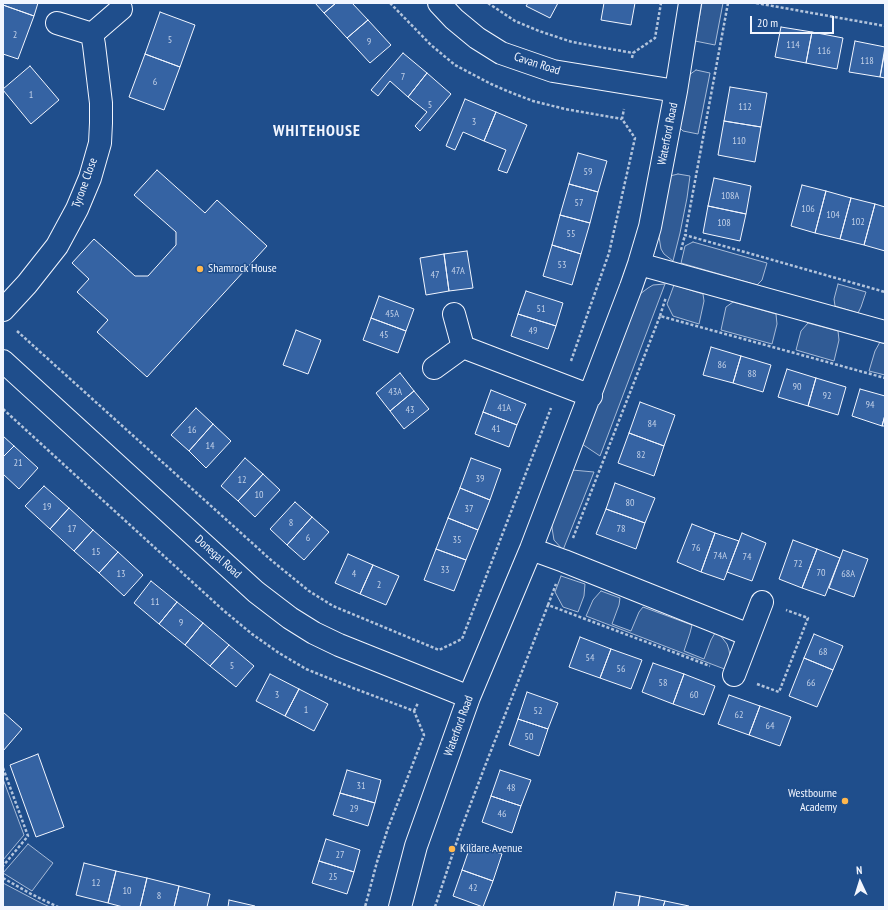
<!DOCTYPE html>
<html>
<head>
<meta charset="utf-8">
<style>
	body { margin:0 }
	#map { position:relative; width:888px; height:910px; overflow:hidden; background:#1f4e8c; font-family:"PT Sans Narrow",sans-serif }
	canvas { display:block }
	.frame { position:absolute; inset:0; border:4px solid #f2f6ff; pointer-events:none }
	.north { position:absolute; left:840px; top:862px; width:40px; height:40px; -webkit-text-stroke:3px #1f4e8c; paint-order:stroke; rotate:356deg; font-size:11px; font-weight:700; line-height:16px; text-align:center; color:#f2f6ff }
	.north::after { content:''; display:block; margin:auto; width:14px; height:18px; background:#f2f6ff; clip-path:polygon(50% 0,100% 100%,50% 72%,0 100%) }
	.scale { position:absolute; left:750px; top:16px; width:84px; height:18px; box-sizing:border-box; border:2px solid #f2f6ff; border-top:0; padding-left:5px; font-size:12px; line-height:14px; white-space:nowrap; color:#f2f6ff; -webkit-text-stroke:3px #1f4e8c; paint-order:stroke }
</style>
</head>
<body>
<div id="map">
<canvas width="888" height="910"></canvas>
<div class="frame"></div>
<div class="north">N</div>
<div class="scale">20 m</div>
</div>
<script>
const g = document.querySelector('canvas').getContext('2d');
g.lineJoin = 'round';
function fill(path, color) { g.fillStyle = color; g.fill(path, 'evenodd'); }
const toPath = rows => new Path2D(rows.map(r => 'M' + r).join(''));
function stroke(path, color, width, dash) { g.strokeStyle = color; g.lineWidth = width; g.lineCap = dash ? 'butt' : 'round'; g.setLineDash(dash || []); g.stroke(path); }
function drawText(font, color, halo, rows, align = 'center') {
  g.font = font + ' "PT Sans Narrow",sans-serif'; g.lineWidth = 3; g.setLineDash([]); g.textBaseline = 'middle'; g.strokeStyle = halo; g.fillStyle = color; for (const [text, x, y, turn = 0] of rows) {
    g.save(); g.translate(x, y); g.rotate((+turn || 0) * Math.PI / 180); g.textAlign = isNaN(turn) ? turn : align; if (halo) g.strokeText(text, 0, 0); g.fillText(text, 0, 0); g.restore();
  }
}
const green = toPath([
	[702,3,723,3,715,45,695,41,702,3],
	[696,70,710,73,698,134,683,131,679,127,689,75,696,70],
	[678,174,690,176,687,198,680,233,673,261,664,254,661,249,659,237,659,230,670,176,678,174],
	[693,242,767,263,762,280,757,285,681,263,685,246,693,242],
	[665,284,600,456,582,444,637,299,640,294,648,288,653,285,665,284],
	[838,284,866,292,861,307,858,313,835,306,834,299,838,284],
	[674,285,703,294,704,301,699,324,673,316,667,304,674,285],
	[733,302,776,314,777,324,772,344,721,330,726,307,733,302],
	[808,323,838,331,839,340,834,361,796,350,801,331,808,323],
	[880,342,885,344,885,375,869,371,875,351,880,342],
	[572,470,594,472,563,550,554,540,552,528,552,523,572,470],
	[561,576,585,584,584,596,578,612,563,607,555,592,561,576],
	[601,591,620,598,619,605,612,624,631,631,639,612,643,607,692,625,690,633,684,651,704,659,711,640,715,633,720,635,727,644,729,650,730,656,727,670,586,616,593,600,601,591],
	[3,779,24,835,3,860,3,779],
	[28,844,53,863,32,891,3,873,28,844],
	[3,883,41,903,50,907,6,907,3,906,3,883]
]);
const building = toPath([
	[3,3,38,3,34,16,3,5,3,3],
	[315,3,336,3,324,13,315,3],
	[336,3,352,3,368,20,347,38,324,13,336,3],
	[528,3,558,3,550,18,526,6,528,3],
	[604,3,635,3,631,25,601,20,604,3],
	[3,5,34,16,18,59,3,54,3,5],
	[160,12,195,25,180,67,145,54,160,12],
	[368,20,391,45,370,63,347,38,368,20],
	[781,27,812,32,806,63,775,57,781,27],
	[812,32,843,38,837,69,806,63,812,32],
	[855,41,885,47,880,77,849,72,855,41],
	[885,51,885,78,880,77,885,51],
	[403,53,427,73,408,97,390,81,378,96,371,90,403,53],
	[145,54,180,67,164,110,129,97,145,54],
	[30,66,59,100,31,124,3,90,3,89,30,66],
	[427,73,451,94,420,131,415,126,427,112,408,97,427,73],
	[730,87,767,93,761,127,724,121,730,87],
	[465,99,496,112,484,141,463,132,455,150,446,146,465,99],
	[496,112,527,125,507,173,498,170,506,150,484,141,496,112],
	[724,121,761,127,755,162,718,155,724,121],
	[578,153,607,161,598,192,569,184,578,153],
	[157,170,205,213,217,200,267,246,147,377,97,332,108,320,77,292,89,279,72,263,94,239,135,276,148,276,176,245,176,232,134,195,157,170],
	[714,178,751,186,746,214,708,206,714,178],
	[569,184,598,192,590,223,560,215,569,184],
	[802,185,826,191,815,233,791,226,802,185],
	[826,191,851,198,840,239,815,233,826,191],
	[851,198,875,204,864,245,840,239,851,198],
	[875,204,885,207,885,251,864,245,875,204],
	[708,206,746,214,740,241,703,233,708,206],
	[560,215,590,223,581,254,552,245,560,215],
	[552,245,581,254,572,285,543,276,552,245],
	[467,251,473,288,449,291,444,254,467,251],
	[444,254,449,291,426,295,420,258,444,254],
	[526,291,563,303,556,326,518,314,526,291],
	[379,296,414,309,406,331,371,318,379,296],
	[518,314,556,326,548,349,511,336,518,314],
	[371,318,406,331,398,353,363,340,371,318],
	[296,330,321,340,308,374,283,365,296,330],
	[711,347,741,356,733,383,703,375,711,347],
	[741,356,771,365,763,392,733,383,741,356],
	[787,369,816,378,808,406,778,397,787,369],
	[400,373,414,391,390,411,376,393,400,373],
	[816,378,846,387,838,415,808,406,816,378],
	[860,389,885,396,885,415,882,426,852,416,860,389],
	[491,390,526,404,517,425,483,412,491,390],
	[414,391,429,409,404,429,390,411,414,391],
	[640,402,675,415,664,446,629,433,640,402],
	[196,408,213,424,189,451,171,435,196,408],
	[483,412,517,425,509,447,475,434,483,412],
	[885,415,885,426,882,426,885,415],
	[213,424,231,441,206,468,189,451,213,424],
	[629,433,664,446,654,476,618,463,629,433],
	[3,436,14,446,3,457,3,436],
	[14,446,38,468,19,489,3,474,3,457,14,446],
	[245,458,263,474,238,501,221,486,245,458],
	[471,458,501,469,490,500,460,488,471,458],
	[263,474,280,490,255,517,238,501,263,474],
	[615,483,655,498,645,523,606,509,615,483],
	[44,486,69,508,50,529,25,506,44,486],
	[460,488,490,500,478,530,448,518,460,488],
	[295,502,312,517,287,545,270,529,295,502],
	[69,508,93,530,74,551,50,529,69,508],
	[606,509,645,523,636,549,596,534,606,509],
	[312,517,329,532,304,560,287,545,312,517],
	[448,518,478,530,466,560,436,549,448,518],
	[692,524,715,533,701,572,677,562,692,524],
	[93,530,118,552,99,573,74,551,93,530],
	[715,533,739,541,724,580,701,572,715,533],
	[742,533,766,543,752,581,727,572,742,533],
	[793,540,817,549,802,588,779,579,793,540],
	[436,549,466,560,454,591,424,580,436,549],
	[817,549,840,558,825,596,802,588,817,549],
	[843,550,868,559,854,597,829,588,843,550],
	[118,552,143,575,124,596,99,573,118,552],
	[348,554,373,565,360,594,335,583,348,554],
	[373,565,399,576,386,605,360,594,373,565],
	[151,581,177,602,159,624,134,603,151,581],
	[177,602,203,623,185,645,159,624,177,602],
	[203,623,229,645,210,666,185,645,203,623],
	[814,634,843,646,833,670,804,658,814,634],
	[580,637,611,649,600,678,569,667,580,637],
	[229,645,254,666,236,687,210,666,229,645],
	[611,649,642,660,631,689,600,678,611,649],
	[804,658,833,670,817,707,789,696,804,658],
	[653,663,684,674,673,704,642,692,653,663],
	[270,674,299,689,285,716,256,701,270,674],
	[684,674,715,686,704,715,673,704,684,674],
	[299,689,328,704,314,731,285,716,299,689],
	[527,692,558,703,548,729,518,719,527,692],
	[729,695,760,706,749,735,718,724,729,695],
	[760,706,791,717,780,746,749,735,760,706],
	[3,712,22,729,3,751,3,712],
	[518,719,548,729,539,756,509,745,518,719],
	[38,754,64,827,36,837,10,765,38,754],
	[347,770,381,780,375,803,340,793,347,770],
	[500,770,531,780,521,806,491,796,500,770],
	[340,793,375,803,368,826,333,815,340,793],
	[491,796,521,806,512,833,482,822,491,796],
	[326,839,360,850,354,872,319,861,326,839],
	[471,844,502,854,493,881,462,870,471,844],
	[319,861,354,872,347,894,312,883,319,861],
	[84,863,116,871,108,903,76,895,84,863],
	[462,870,493,881,483,907,453,896,462,870],
	[116,871,147,878,140,907,123,907,108,903,116,871],
	[147,878,179,886,174,907,140,907,147,878],
	[179,886,210,894,207,907,174,907,179,886],
	[616,892,640,896,638,907,613,907,616,892],
	[640,896,665,901,663,907,638,907,640,896],
	[229,900,255,906,255,907,228,907,229,900],
	[665,901,689,906,689,907,663,907,665,901]
]);
const path = toPath([
	[390,3,431,45,455,65,491,84,507,91,533,101,565,109,622,119],
	[488,3,515,21,539,31,572,42,633,53],
	[728,3,685,235,885,292],
	[756,3,885,26],
	[632,58,633,53,655,38,661,3],
	[681,250,685,235],
	[660,316,666,297],
	[17,331,271,560,309,591,333,606,439,650,462,639,551,408],
	[571,361,609,253,635,138,622,119,624,109],
	[3,409,223,610,252,634,279,653,306,669,353,688,414,711,424,735,388,828,377,862,365,907],
	[573,538,660,316,885,378],
	[548,605,556,584],
	[757,684,779,692,808,618,786,610],
	[414,711,418,703],
	[3,768,28,836,3,866],
	[3,878,31,894,58,907],
	[435,907,460,832,485,766,548,605,710,666]
]);
const minor = toPath([
	[439,3,454,19,477,38,501,53,553,71,676,91],
	[57,23,92,34,121,9],
	[639,264,885,332],
	[3,310,27,284,57,246,77,209,90,178,100,143,101,123,101,103,94,45,92,34],
	[463,347,591,396],
	[3,361,256,592,290,618,314,633,339,645,469,697],
	[434,368,463,347,454,314],
	[531,549,564,561,749,635],
	[734,675,762,602],
	[400,907,416,846,469,697,531,549,631,287,639,264,650,227,676,91,690,3]
]);
const markers = [
	[200,269,4,"#ffb74d"],
	[845,801,4,"#ffb74d"],
	[452,849,4,"#ffb74d"]
];
const numberNames = [
	["2",15,35],
	["5",170,40],
	["9",369,42],
	["114",793,45],
	["116",824,51],
	["118",867,61],
	["7",403,77],
	["6",155,82],
	["1",31,95],
	["5",430,105],
	["112",745,107],
	["3",474,122],
	["110",739,141],
	["59",588,172],
	["108A",730,196],
	["57",579,203],
	["106",808,209],
	["104",833,215],
	["102",858,222],
	["108",724,223],
	["55",571,234],
	["53",562,265],
	["47A",458,271],
	["47",435,275],
	["51",541,309],
	["45A",392,314],
	["49",533,331],
	["45",384,335],
	["86",722,365],
	["88",752,374],
	["90",797,387],
	["43A",395,392],
	["92",827,396],
	["94",870,405],
	["41A",504,408],
	["43",410,410],
	["84",652,424],
	["41",496,429],
	["16",192,430],
	["14",210,446],
	["82",641,455],
	["21",18,463],
	["39",480,479],
	["12",242,480],
	["10",259,495],
	["80",630,503],
	["19",47,507],
	["37",469,509],
	["8",291,523],
	["17",72,529],
	["78",621,529],
	["6",308,538],
	["35",457,540],
	["76",696,548],
	["15",96,552],
	["74A",720,556],
	["74",747,557],
	["72",798,564],
	["33",445,570],
	["70",821,573],
	["13",121,574],
	["4",354,574],
	["68A",848,574],
	["2",379,585],
	["11",155,602],
	["9",181,623],
	["68",823,652],
	["54",590,658],
	["5",232,666],
	["56",621,669],
	["58",663,683],
	["66",811,683],
	["3",277,695],
	["60",694,695],
	["1",306,710],
	["52",538,711],
	["62",739,715],
	["64",770,726],
	["50",529,737],
	["31",361,786],
	["48",511,788],
	["29",354,809],
	["46",502,814],
	["27",340,855],
	["25",333,877],
	["12",96,883],
	["42",473,888],
	["10",127,891],
	["8",159,896]
];
const streetNames = [
	["Cavan Road",537,64,18],
	["Waterford Road",668,134,-79],
	["Tyrone Close",85,183,-70],
	["Donegal Road",218,557,42],
	["Waterford Road",459,726,-70]
];
const poiNames = [
	["Shamrock House",208,269],
	["Westbourne",837,794,"right"],
	["Academy",837,808,"right"],
	["Kildare Avenue",460,849]
];
const districtNames = [
	["WHITEHOUSE",317,131]
];
fill(green, '#305b95');
stroke(green, '#a8bbd7', 1);
fill(building, '#3563a3');
stroke(building, '#f2f6ff', 1);
stroke(minor, '#f2f6ff', 24);
stroke(path, '#b3c4dc', 2.5, [3, 2]);
stroke(minor, '#1f4e8c', 22);
for (const [x, y, r, color] of markers) { const dot = new Path2D(); dot.arc(x, y, r, 0, 2 * Math.PI); g.fillStyle = color; g.fill(dot); stroke(dot, '#1f4e8c', 1.5); }
drawText('10px', '#c3d1e8', null, numberNames);
drawText('12px', '#f2f6ff', '#1f4e8c', streetNames);
drawText('12px', '#f2f6ff', '#1f4e8c', poiNames, 'left');
g.letterSpacing = '1px';
drawText('bold 16px', '#f2f6ff', '#1f4e8c', districtNames);
g.letterSpacing = '0px';
</script>
</body>
</html>
